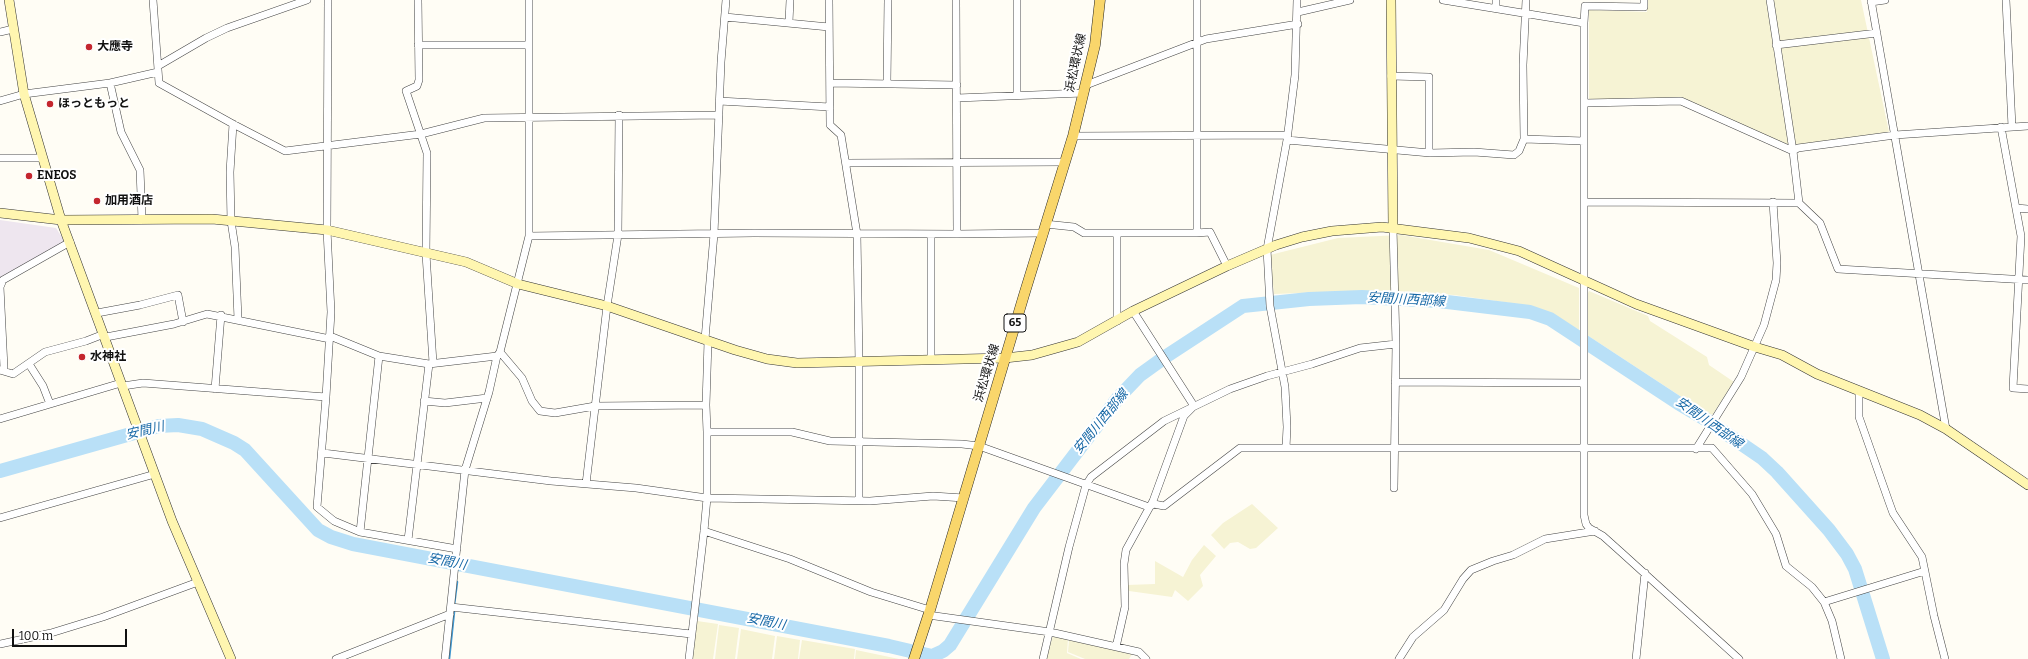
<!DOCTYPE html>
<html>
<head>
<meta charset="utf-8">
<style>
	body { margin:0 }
	#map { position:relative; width:2028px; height:659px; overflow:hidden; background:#fffdf5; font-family:Bitter,serif }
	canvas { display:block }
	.scale { position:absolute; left:12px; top:629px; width:115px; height:18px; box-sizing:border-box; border:2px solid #111; border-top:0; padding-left:5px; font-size:12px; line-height:14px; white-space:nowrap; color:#111; -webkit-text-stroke:3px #fff; paint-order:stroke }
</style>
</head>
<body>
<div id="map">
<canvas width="2028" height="659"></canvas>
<div class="scale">100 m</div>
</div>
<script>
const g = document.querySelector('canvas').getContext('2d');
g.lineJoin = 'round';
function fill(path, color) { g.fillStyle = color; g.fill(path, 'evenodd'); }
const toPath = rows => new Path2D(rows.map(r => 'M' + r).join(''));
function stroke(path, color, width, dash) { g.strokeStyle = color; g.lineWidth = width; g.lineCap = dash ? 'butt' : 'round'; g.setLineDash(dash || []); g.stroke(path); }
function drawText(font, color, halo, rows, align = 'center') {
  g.font = font + ' Bitter,"Noto Sans JP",serif'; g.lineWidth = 4; g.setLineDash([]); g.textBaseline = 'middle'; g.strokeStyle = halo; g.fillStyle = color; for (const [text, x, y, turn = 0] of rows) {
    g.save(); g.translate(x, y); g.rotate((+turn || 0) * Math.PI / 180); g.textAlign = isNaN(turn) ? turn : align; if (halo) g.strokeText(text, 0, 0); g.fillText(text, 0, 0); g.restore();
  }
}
const industrial = toPath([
	[0,220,56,228,65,242,0,278]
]);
const farmland = toPath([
	[1647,0,1861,0,1889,132,1792,146,1681,101,1589,100,1589,10,1647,12],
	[1401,235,1489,250,1579,288,1579,330,1553,316,1525,305,1454,295,1398,291,1351,291,1274,294,1270,255,1338,238],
	[1589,291,1648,316,1650,321,1707,357,1709,365,1734,382,1713,414,1709,415,1587,335,1587,295],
	[1252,504,1278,528,1256,548,1250,549,1238,542,1230,543,1224,549,1211,535,1223,523],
	[1204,545,1216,556,1200,575,1203,586,1188,601,1175,590,1172,597,1129,591,1127,585,1155,584,1155,561,1183,577,1182,579,1192,560],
	[697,621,718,624,713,659,692,659],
	[719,625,739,628,735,659,715,659],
	[741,629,775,636,772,659,737,659],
	[777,636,800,640,798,659,774,659],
	[1053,636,1068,639,1067,653,1081,659,1046,659],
	[802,640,855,649,854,659,799,659],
	[1069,640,1132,654,1129,659,1085,659,1068,652],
	[856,650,899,659,855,659]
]);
const stream = toPath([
	[454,605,457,582],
	[449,659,454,612]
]);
const river = toPath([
	[0,471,159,426,178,425,202,429,234,443,245,450,318,530,331,537,353,544,889,646,932,656,935,659],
	[932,656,943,651,950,645,1034,508,1118,398,1140,375,1165,357,1243,306,1309,299,1362,297,1439,301,1530,312,1550,319,1678,403,1705,419,1762,458,1777,472,1829,530,1847,554,1855,569,1883,659]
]);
const street = toPath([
	[153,0,159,83,233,124,285,151,421,134,484,118,719,115],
	[418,0,419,80,417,86,406,91,427,153,426,254,433,363],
	[829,0,830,125,841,135,857,234,859,363,859,500],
	[956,0,957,234,1043,233],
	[1017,0,1017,96],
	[1443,0,1584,23],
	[1644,0,1644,7,1585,6,1584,23,1584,515,1586,524,1589,528,1603,536,1622,553,1739,659],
	[1770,0,1793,151,1799,203,1820,223,1838,269,2028,280],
	[1871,0,1946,429],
	[2006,0,2012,127],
	[1871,2,1885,0],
	[1496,8,1496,0],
	[1298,12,1350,0],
	[725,17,829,27],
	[789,22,790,0],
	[0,32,13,29],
	[418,45,528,45],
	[1776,45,1877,33],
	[158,66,206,38,227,28,307,0],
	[1391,76,1429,77,1429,153],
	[110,83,121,132,140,170,142,219],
	[831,83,957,85],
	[887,83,888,0],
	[1086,85,1206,39,1298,24],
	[957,98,1083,93],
	[0,101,24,94,110,83,158,72],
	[719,101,830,107],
	[1585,103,1681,101,1793,151,1798,148,1895,135,2028,126],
	[233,124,230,172,231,221,235,247,238,319],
	[2001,127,2021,236,2013,388,2028,389],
	[1073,136,1286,135],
	[1524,139,1523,65,1526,0],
	[1287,140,1430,153,1474,152,1514,155,1519,151,1524,139,1584,141],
	[0,158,43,158],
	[846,163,1065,162],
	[1584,202,1799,203],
	[2016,208,2028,209],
	[1045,224,1074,227,1084,233,1197,233,1197,0],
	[1393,228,1396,344,1394,488],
	[1197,233,1210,232,1227,266],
	[1117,234,1117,321],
	[529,236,754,233,957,234],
	[97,313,140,305,178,295,183,322],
	[330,336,379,356,429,364,497,356],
	[106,337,174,324,207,314,330,339],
	[705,339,714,234,721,62,726,0],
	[708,341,706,405,707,432,792,432,830,441,962,444,979,446,1149,507,1154,504,1164,506,1240,448,1286,448,1287,427,1285,387,1270,306,1267,249,1287,140,1295,75,1297,0],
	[500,352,522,378,532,401,540,411,555,413,595,406,706,405],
	[931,360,931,234],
	[29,364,43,386,50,404],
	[0,370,3,371,4,368,0,287,3,280,70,242],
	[3,371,13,374,45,352,86,341,104,334],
	[1395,382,1584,383],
	[123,386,143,383,326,397,331,312,327,230,328,0],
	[215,389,221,315],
	[1859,391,1859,417,1889,502,1893,513,1922,557,1934,616,1945,659],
	[326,397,317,507,334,521,360,532,457,549],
	[424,401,445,403,487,398],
	[0,419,121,383],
	[1286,448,1712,448,1752,494,1776,534,1786,566,1812,587,1824,602,1832,621,1841,659],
	[1696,449,1741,377,1764,325,1776,280,1777,263,1773,202],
	[323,453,551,481,636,488,707,498,870,501,933,496,964,498],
	[586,484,607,306,618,235,619,115],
	[0,518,155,474],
	[704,531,790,559,871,592,930,610],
	[360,532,379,356],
	[408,540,429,364],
	[1824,602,1925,571],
	[451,607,691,634],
	[928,615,1050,632,1139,652,1146,659],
	[0,644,51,633,103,617,198,582],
	[1116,647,1125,607,1124,564,1126,550,1153,501,1184,416,1194,406,1133,311],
	[336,659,450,614],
	[445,659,465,470,489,392,497,356,500,352,529,236,529,0],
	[689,659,704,531,707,498,707,432],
	[1043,659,1069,547,1086,485,1091,477,1164,421,1230,389,1267,376,1312,364,1360,348,1396,344],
	[1399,659,1413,637,1444,610,1463,579,1471,570,1493,561,1513,555,1545,539,1595,531],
	[1636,659,1645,573]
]);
const secondary = toPath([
	[9,0,24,94,61,220,172,521,231,659],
	[1391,0,1393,228],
	[0,213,61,220,212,219,327,230,466,262,518,284,607,306,735,350,767,359,797,363,1005,358,1032,355,1078,342,1133,311,1227,266,1276,245,1302,237,1332,231,1382,227,1469,238,1519,251,1636,304,1755,347,1782,355,1817,374,1920,415,1946,429,2028,485]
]);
const primary = toPath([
	[914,659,930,610,1024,295,1073,136,1095,45,1100,0]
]);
const markers = [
	[89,47,4,"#c4262e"],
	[50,104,4,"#c4262e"],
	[29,176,4,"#c4262e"],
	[97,201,4,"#c4262e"],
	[82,357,4,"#c4262e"]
];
const shields = [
	[1015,323,22]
];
const shieldNames = [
	["65",1015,323]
];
const poiNames = [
	["大應寺",97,47],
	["ほっともっと",58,104],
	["ENEOS",37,176],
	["加用酒店",105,201],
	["水神社",90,357]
];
const streetNames = [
	["浜松環状線",1076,63,-78],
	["浜松環状線",987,373,-73]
];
const waterNames = [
	["安間川西部線",1406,300,3],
	["安間川西部線",1101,422,-51],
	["安間川西部線",1709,423,35],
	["安間川",145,431,-13],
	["安間川",447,562,11],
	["安間川",766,622,11]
];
fill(industrial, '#eee6ef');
fill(farmland, '#f6f3d4');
stroke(stream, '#3f96cf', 2.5);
stroke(river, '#b9e0f7', 14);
stroke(street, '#444', 8);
stroke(secondary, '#333', 10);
stroke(primary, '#222', 11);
stroke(street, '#fff', 7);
stroke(secondary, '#fff6b0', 9);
stroke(primary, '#f9d66b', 10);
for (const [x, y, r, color] of markers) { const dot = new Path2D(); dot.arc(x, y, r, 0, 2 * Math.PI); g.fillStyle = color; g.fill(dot); stroke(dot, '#fff', 1.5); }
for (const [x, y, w] of shields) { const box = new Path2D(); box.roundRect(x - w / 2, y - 9, w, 18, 3); g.fillStyle = '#fff'; g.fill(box); stroke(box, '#111', 1); }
drawText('bold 11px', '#111', null, shieldNames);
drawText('bold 12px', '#111', '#fff', poiNames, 'left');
drawText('12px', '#111', '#fff', streetNames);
drawText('italic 13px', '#1768a6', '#fff', waterNames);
</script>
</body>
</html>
